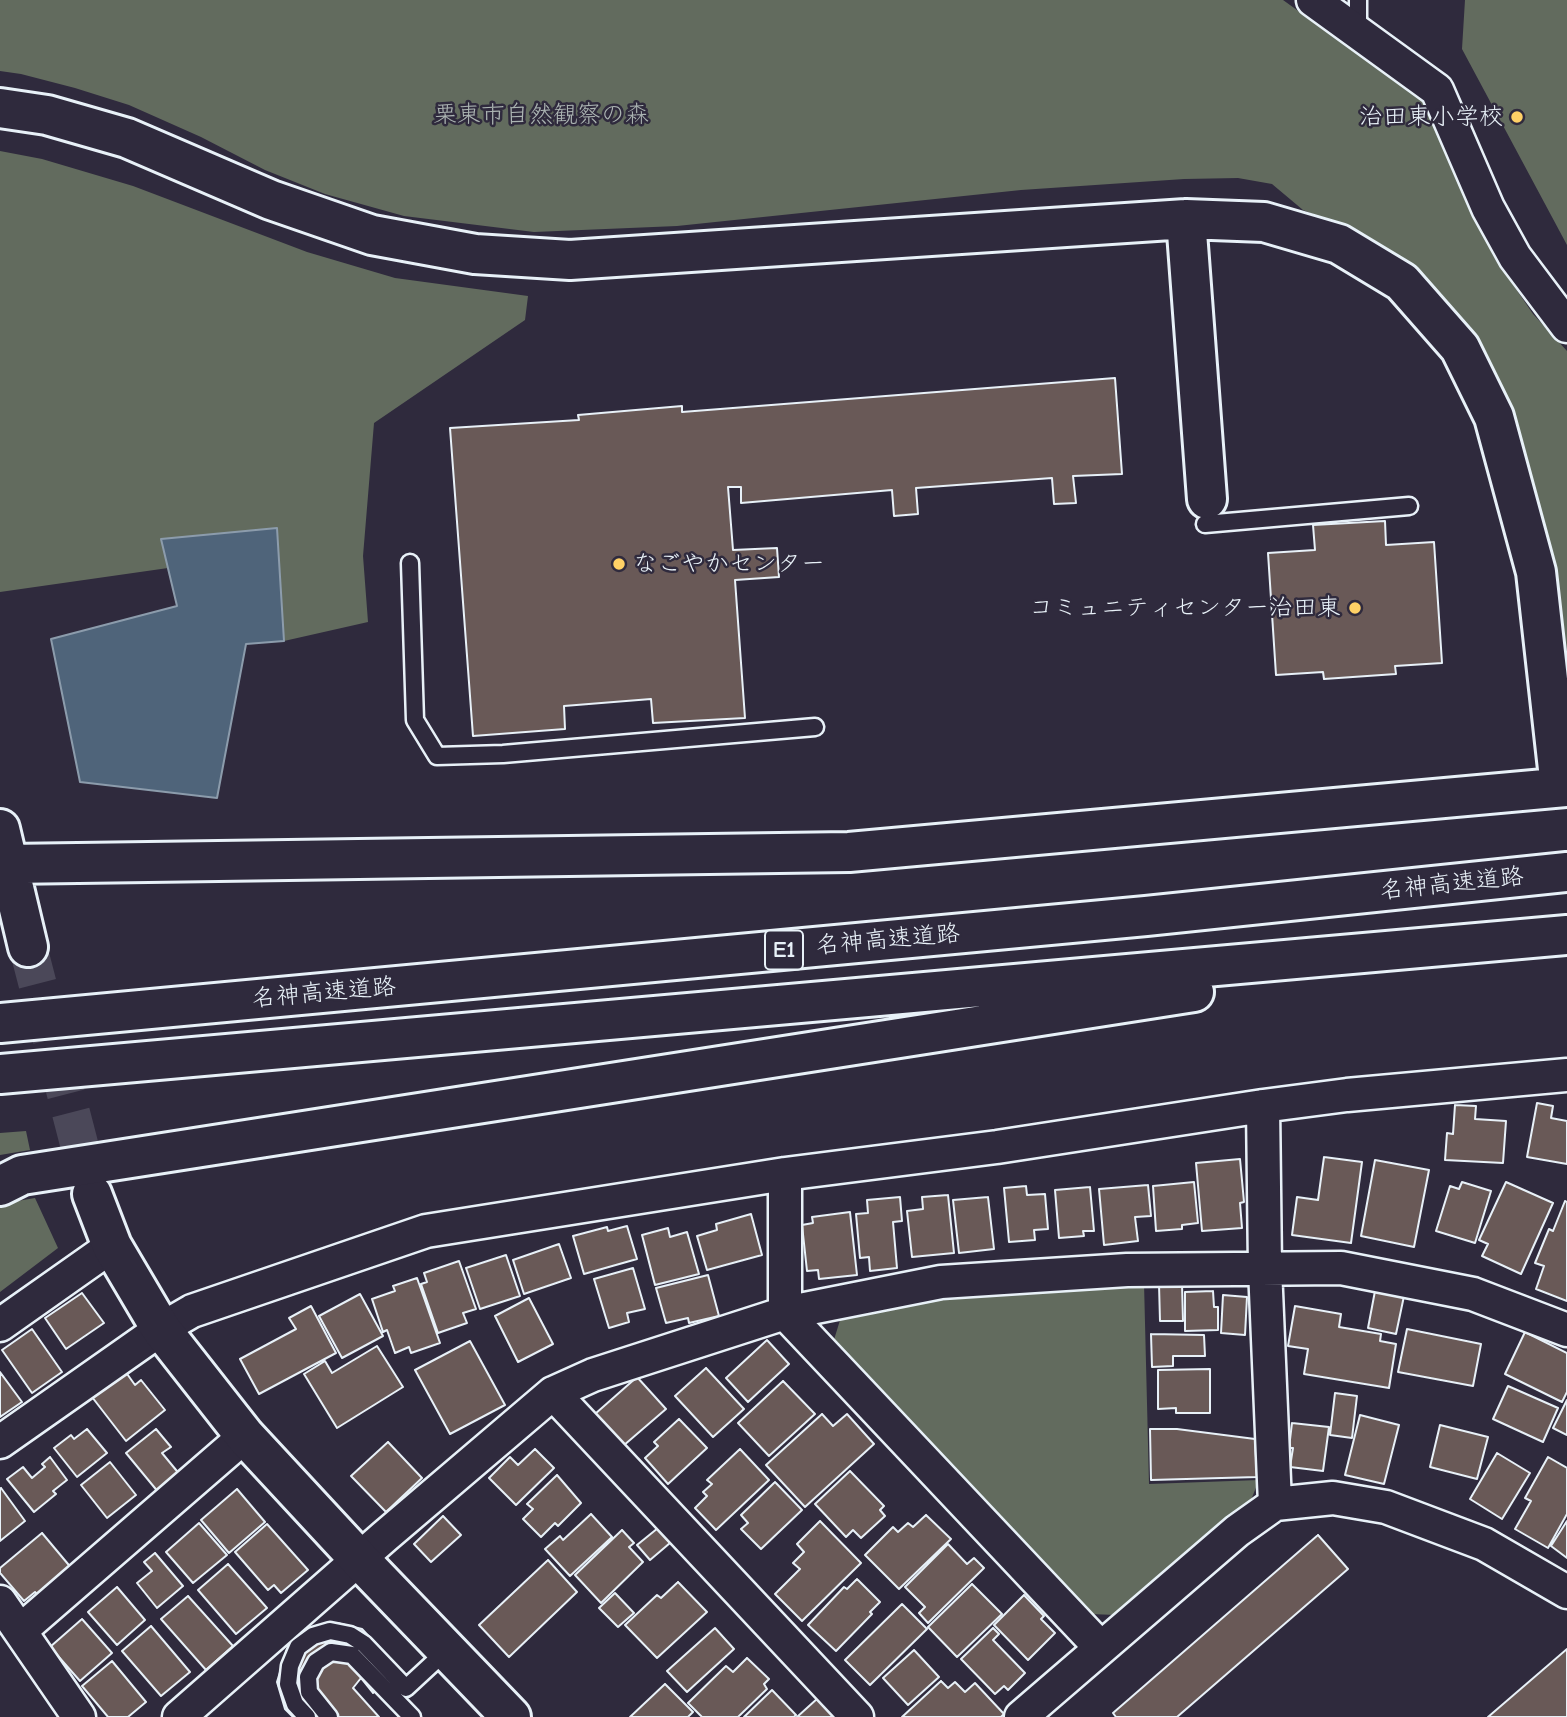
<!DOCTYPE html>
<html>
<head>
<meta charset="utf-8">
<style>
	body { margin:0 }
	canvas { display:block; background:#2f2a3d }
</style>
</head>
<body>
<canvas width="1567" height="1717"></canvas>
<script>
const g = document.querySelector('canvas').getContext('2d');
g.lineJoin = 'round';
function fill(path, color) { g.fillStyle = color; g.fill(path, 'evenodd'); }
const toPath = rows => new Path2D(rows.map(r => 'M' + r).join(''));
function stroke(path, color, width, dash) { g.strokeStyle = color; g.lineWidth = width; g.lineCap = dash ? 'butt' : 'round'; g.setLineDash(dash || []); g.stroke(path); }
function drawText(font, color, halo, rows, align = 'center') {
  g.font = font + ' "Comic Neue","Klee One",sans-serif'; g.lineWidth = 5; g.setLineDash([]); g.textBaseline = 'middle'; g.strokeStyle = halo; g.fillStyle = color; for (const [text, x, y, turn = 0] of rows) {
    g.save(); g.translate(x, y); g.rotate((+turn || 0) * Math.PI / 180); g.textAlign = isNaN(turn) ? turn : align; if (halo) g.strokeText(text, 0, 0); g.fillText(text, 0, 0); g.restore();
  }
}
const green = toPath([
	[0,0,1283,0,1432,107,1493,255,1533,314,1567,351,1567,715,1516,432,1501,386,1484,351,1444,297,1412,268,1361,234,1303,210,1272,184,1238,178,1184,179,1021,190,677,226,534,232,404,216,325,194,265,170,201,137,129,105,75,88,21,74,0,71],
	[1465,0,1567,0,1567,245,1462,49],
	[0,151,42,159,133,186,307,252,395,278,528,296,525,320,374,423,363,556,368,622,284,641,277,528,161,540,168,568,0,592],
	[26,1131,30,1150,0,1155,0,1133],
	[35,1198,58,1248,0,1292,0,1204],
	[1144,1283,1149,1484,1259,1480,1249,1505,1116,1615,1090,1614,833,1343,841,1317,918,1302,1045,1287]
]);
const water = toPath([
	[277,528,284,641,246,644,217,798,80,782,51,639,177,606,161,539,277,528]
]);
const building = toPath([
	[1115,378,1122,474,1073,476,1076,503,1054,504,1052,478,916,488,918,514,894,516,892,490,741,503,741,487,728,487,733,550,777,548,779,577,735,580,745,718,653,723,651,699,564,706,565,729,473,736,450,428,579,420,578,415,682,406,682,412,1115,378],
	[1385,521,1386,545,1434,542,1442,663,1395,666,1396,674,1324,679,1323,672,1276,675,1268,553,1315,550,1313,525,1385,521],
	[1537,1103,1553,1106,1551,1118,1567,1121,1567,1164,1527,1157,1537,1103],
	[1455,1105,1476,1106,1475,1119,1506,1121,1503,1163,1445,1160,1447,1133,1453,1134,1455,1105],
	[1324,1157,1362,1162,1351,1243,1292,1235,1297,1197,1318,1200,1324,1157],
	[1240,1159,1244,1202,1240,1203,1242,1228,1202,1231,1196,1163,1240,1159],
	[1375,1160,1429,1170,1414,1247,1361,1236,1375,1160],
	[1194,1182,1198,1223,1182,1225,1182,1229,1156,1231,1153,1186,1194,1182],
	[1462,1182,1491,1191,1475,1243,1436,1231,1450,1186,1459,1189,1462,1182],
	[1506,1182,1553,1203,1521,1274,1482,1256,1488,1244,1479,1240,1506,1182],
	[1148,1185,1151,1216,1135,1217,1138,1241,1104,1245,1099,1189,1148,1185],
	[1026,1186,1027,1195,1045,1194,1048,1229,1034,1230,1035,1240,1009,1242,1004,1188,1026,1186],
	[1090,1187,1094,1231,1083,1231,1084,1236,1059,1238,1055,1190,1090,1187],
	[948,1195,954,1253,912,1257,907,1211,923,1209,922,1197,948,1195],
	[900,1197,902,1221,893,1222,897,1268,870,1271,869,1257,860,1258,856,1214,868,1213,867,1200,900,1197],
	[988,1197,994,1249,959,1253,953,1200,988,1197],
	[1565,1201,1567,1202,1567,1301,1536,1289,1544,1266,1535,1263,1549,1229,1553,1231,1565,1201],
	[850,1212,857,1275,819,1279,818,1270,807,1271,802,1225,813,1223,812,1217,850,1212],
	[751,1214,762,1255,707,1270,697,1236,717,1230,716,1224,751,1214],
	[627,1226,637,1259,584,1274,573,1236,607,1227,608,1231,627,1226],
	[668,1228,670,1237,687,1232,699,1274,655,1285,642,1235,668,1228],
	[559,1244,571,1278,524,1294,513,1260,559,1244],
	[506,1255,520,1296,480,1309,466,1268,506,1255],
	[459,1261,476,1309,463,1313,467,1323,438,1333,421,1284,427,1282,424,1273,459,1261],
	[633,1268,645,1309,627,1313,629,1322,609,1328,594,1279,633,1268],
	[708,1275,719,1316,689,1323,688,1318,666,1323,656,1288,708,1275],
	[417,1278,440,1343,411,1353,409,1347,395,1353,387,1330,383,1332,372,1299,395,1291,393,1286,417,1278],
	[1159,1284,1182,1284,1183,1321,1160,1321,1159,1284],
	[1213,1291,1214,1307,1218,1307,1218,1330,1185,1331,1185,1292,1213,1291],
	[1375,1291,1404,1296,1396,1334,1368,1328,1375,1291],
	[82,1293,104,1323,66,1349,45,1318,82,1293],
	[360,1294,383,1336,342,1358,319,1316,360,1294],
	[1223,1295,1247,1297,1245,1335,1221,1333,1223,1295],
	[529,1298,553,1344,518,1362,495,1316,529,1298],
	[311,1306,336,1353,259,1394,240,1359,296,1329,289,1318,311,1306],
	[1295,1306,1341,1314,1339,1327,1381,1334,1380,1341,1396,1344,1389,1388,1304,1374,1308,1349,1288,1346,1295,1306],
	[32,1329,62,1372,32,1393,2,1350,32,1329],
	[1407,1329,1481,1344,1473,1386,1398,1372,1407,1329],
	[1525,1332,1567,1353,1567,1392,1562,1402,1505,1374,1525,1332],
	[1151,1334,1204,1335,1205,1356,1173,1356,1173,1366,1152,1367,1151,1334],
	[767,1340,789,1364,748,1402,726,1378,767,1340],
	[470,1341,505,1405,450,1434,415,1370,470,1341],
	[377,1346,403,1387,337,1428,304,1374,325,1361,332,1373,377,1346],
	[706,1368,744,1409,713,1437,675,1396,706,1368],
	[1210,1369,1210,1413,1176,1413,1176,1408,1158,1409,1158,1370,1210,1369],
	[125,1371,135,1385,141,1380,165,1410,126,1441,92,1397,125,1371],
	[0,1372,22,1402,0,1417,0,1372],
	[637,1377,666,1409,623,1446,595,1414,637,1377],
	[783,1381,815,1414,769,1456,738,1423,783,1381],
	[1508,1386,1558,1408,1543,1442,1493,1419,1508,1386],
	[1335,1393,1357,1396,1352,1438,1330,1435,1335,1393],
	[1567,1400,1567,1435,1553,1428,1567,1400],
	[822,1414,833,1426,847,1414,874,1444,805,1507,766,1465,822,1414],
	[1360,1415,1399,1425,1384,1484,1345,1475,1360,1415],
	[679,1419,707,1448,668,1484,645,1458,658,1446,654,1442,679,1419],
	[1292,1423,1329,1427,1323,1471,1290,1467,1293,1448,1289,1448,1292,1423],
	[1440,1425,1488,1437,1477,1479,1430,1467,1440,1425],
	[87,1429,107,1453,77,1477,54,1448,71,1435,74,1439,87,1429],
	[156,1429,171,1447,162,1453,181,1476,159,1493,126,1453,156,1429],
	[1150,1429,1177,1429,1255,1439,1257,1477,1151,1480,1150,1429],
	[388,1442,422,1478,386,1512,351,1476,388,1442],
	[535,1449,554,1468,516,1505,489,1478,510,1457,518,1465,535,1449],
	[740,1449,769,1480,716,1530,695,1508,707,1496,703,1492,712,1484,707,1480,740,1449],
	[1497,1453,1530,1473,1502,1519,1470,1499,1497,1453],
	[50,1457,67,1480,53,1491,56,1494,34,1512,7,1479,23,1467,32,1478,45,1467,42,1464,50,1457],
	[1548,1457,1567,1468,1567,1514,1548,1548,1515,1529,1531,1501,1525,1498,1548,1457],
	[110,1462,136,1495,107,1518,81,1485,110,1462],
	[850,1471,884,1506,880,1510,885,1516,861,1538,853,1530,846,1537,815,1504,850,1471],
	[557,1475,581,1503,558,1526,555,1523,541,1537,523,1519,533,1509,527,1504,557,1475],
	[775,1482,802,1510,761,1549,741,1529,748,1523,741,1515,775,1482],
	[1,1488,25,1521,0,1541,0,1489,1,1488],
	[237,1489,265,1522,229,1553,201,1520,237,1489],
	[591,1514,612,1537,570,1576,545,1549,560,1536,563,1540,591,1514],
	[926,1515,951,1539,899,1589,865,1555,893,1527,898,1532,908,1523,913,1527,926,1515],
	[443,1516,461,1535,431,1562,414,1544,443,1516],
	[820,1521,861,1563,802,1621,775,1594,800,1569,793,1563,804,1552,797,1544,820,1521],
	[1567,1521,1567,1558,1551,1546,1567,1521],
	[199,1523,227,1555,193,1583,166,1552,199,1523],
	[267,1524,308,1570,281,1593,274,1585,268,1590,235,1552,267,1524],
	[658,1528,670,1543,650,1560,637,1545,658,1528],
	[622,1530,634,1543,629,1547,643,1562,601,1603,575,1575,622,1530],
	[42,1533,73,1570,40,1598,35,1592,24,1601,0,1573,0,1568,42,1533],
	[1318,1535,1348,1569,1177,1717,1116,1717,1113,1713,1318,1535],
	[948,1544,967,1564,974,1558,984,1568,928,1623,919,1613,925,1607,905,1587,948,1544],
	[155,1553,183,1586,157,1608,137,1583,152,1571,144,1562,155,1553],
	[548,1560,577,1592,509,1657,479,1625,548,1560],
	[228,1564,267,1608,236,1634,198,1590,228,1564],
	[857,1579,880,1602,870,1612,872,1614,836,1651,808,1625,844,1587,847,1589,857,1579],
	[678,1582,707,1612,657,1658,625,1625,657,1595,661,1598,678,1582],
	[972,1584,1002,1614,957,1657,928,1627,972,1584],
	[117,1587,145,1620,117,1645,88,1612,117,1587],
	[615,1593,634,1613,618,1627,599,1608,615,1593],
	[1024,1595,1044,1616,1041,1619,1055,1633,1028,1660,994,1625,1024,1595],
	[188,1596,233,1646,206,1670,161,1619,188,1596],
	[902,1604,927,1629,870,1685,845,1660,902,1604],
	[82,1619,112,1653,80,1681,50,1647,82,1619],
	[337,1623,362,1629,399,1668,373,1693,361,1678,353,1688,379,1717,293,1717,285,1709,277,1682,287,1649,305,1632,315,1627,337,1623],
	[151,1626,190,1672,161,1696,122,1651,151,1626],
	[715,1628,734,1649,687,1692,667,1671,715,1628],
	[993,1628,999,1634,993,1640,1025,1673,1008,1690,1004,1686,995,1694,961,1659,993,1628],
	[1567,1649,1567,1717,1488,1717,1567,1649],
	[914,1650,939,1677,908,1705,883,1678,914,1650],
	[747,1658,769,1679,764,1684,767,1689,738,1717,702,1717,688,1703,726,1666,733,1672,747,1658],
	[112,1661,146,1702,128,1717,108,1717,82,1686,112,1661],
	[941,1681,948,1688,955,1682,965,1692,975,1683,1004,1714,1001,1717,902,1717,941,1681],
	[665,1684,693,1712,688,1717,630,1717,665,1684],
	[772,1690,796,1715,794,1717,744,1717,772,1690],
	[818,1698,835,1717,797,1717,818,1698]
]);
const secondaryTunnel = toPath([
	[28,947,92,1194]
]);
const lane = toPath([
	[1358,0,1358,33],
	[1205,524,1409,506],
	[410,563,415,720,437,756,503,754,815,727],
	[307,1717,295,1704,288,1684,290,1666,298,1647,313,1636,330,1631,350,1635,364,1644,406,1688,446,1651],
	[329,1717,309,1692,308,1677,316,1662,331,1652,352,1655,412,1717]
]);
const street = toPath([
	[1313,0,1437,90,1488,208,1515,257,1567,326],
	[1263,1106,1265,1268,1275,1504],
	[785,1174,785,1313,1100,1647],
	[0,1325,112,1246],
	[553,1393,857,1717],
	[0,1442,161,1329,192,1311,426,1231,785,1174,997,1147,1263,1106,1347,1095,1567,1075],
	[0,1602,79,1717],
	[20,1631,245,1436],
	[179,1717,384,1537,553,1393,593,1375,785,1313,941,1282,1127,1270,1341,1268,1473,1294,1567,1330],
	[1021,1717,1237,1531,1275,1504,1333,1498,1386,1507,1484,1544,1567,1592]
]);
const secondary = toPath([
	[0,108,47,115,127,138,271,200,372,235,475,254,570,260,1186,219,1264,222,1339,244,1402,282,1460,348,1494,417,1536,572,1560,787],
	[1186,219,1207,499],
	[0,829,28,947],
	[8,864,849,852,1567,787],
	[92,1194,112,1246,161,1329,245,1436,359,1559,511,1717]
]);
const highway = toPath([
	[0,1023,1146,916,1567,872],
	[0,1074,1567,935],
	[0,1186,22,1175,1194,992]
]);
const markers = [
	[1517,117,7,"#ffd166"],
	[619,564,7,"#ffd166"],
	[1355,608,7,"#ffd166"]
];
const shields = [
	[784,950,38]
];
const shieldNames = [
	["E1",784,950]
];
const parkNames = [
	["栗東市自然観察の森",541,115]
];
const poiNames = [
	["治田東小学校",1503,117],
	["なごやかセンター",633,564,"left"],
	["コミュニティセンター治田東",1341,608]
];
const streetNames = [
	["名神高速道路",1452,884,-6],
	["名神高速道路",888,940,-5],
	["名神高速道路",324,993,-5]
];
fill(green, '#626b5e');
fill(water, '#4f647a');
stroke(water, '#8c9cac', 2);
fill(building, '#695957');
stroke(building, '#e8f1f8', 2);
stroke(secondaryTunnel, '#4b4859', 38, [38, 19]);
stroke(lane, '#e8f1f8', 21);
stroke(street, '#e8f1f8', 37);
stroke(secondary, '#e8f1f8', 44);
stroke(highway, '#e8f1f8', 44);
stroke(lane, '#2f2a3d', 16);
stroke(street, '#2f2a3d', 32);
stroke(secondary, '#2f2a3d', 38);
stroke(highway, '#2f2a3d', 38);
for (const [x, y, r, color] of markers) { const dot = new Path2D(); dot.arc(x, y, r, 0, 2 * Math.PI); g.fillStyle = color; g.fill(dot); stroke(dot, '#2f2a3d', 2.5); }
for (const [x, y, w] of shields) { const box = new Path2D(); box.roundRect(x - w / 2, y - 19.5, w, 39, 5); g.fillStyle = '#2f2a3d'; g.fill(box); stroke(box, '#e8f1f8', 2); }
drawText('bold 23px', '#e8f1f8', null, shieldNames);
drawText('24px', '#acb5b3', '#2f2a3d', parkNames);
drawText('24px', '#e8f1f8', '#2f2a3d', poiNames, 'right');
drawText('24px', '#e8f1f8', '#2f2a3d', streetNames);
</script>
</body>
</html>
